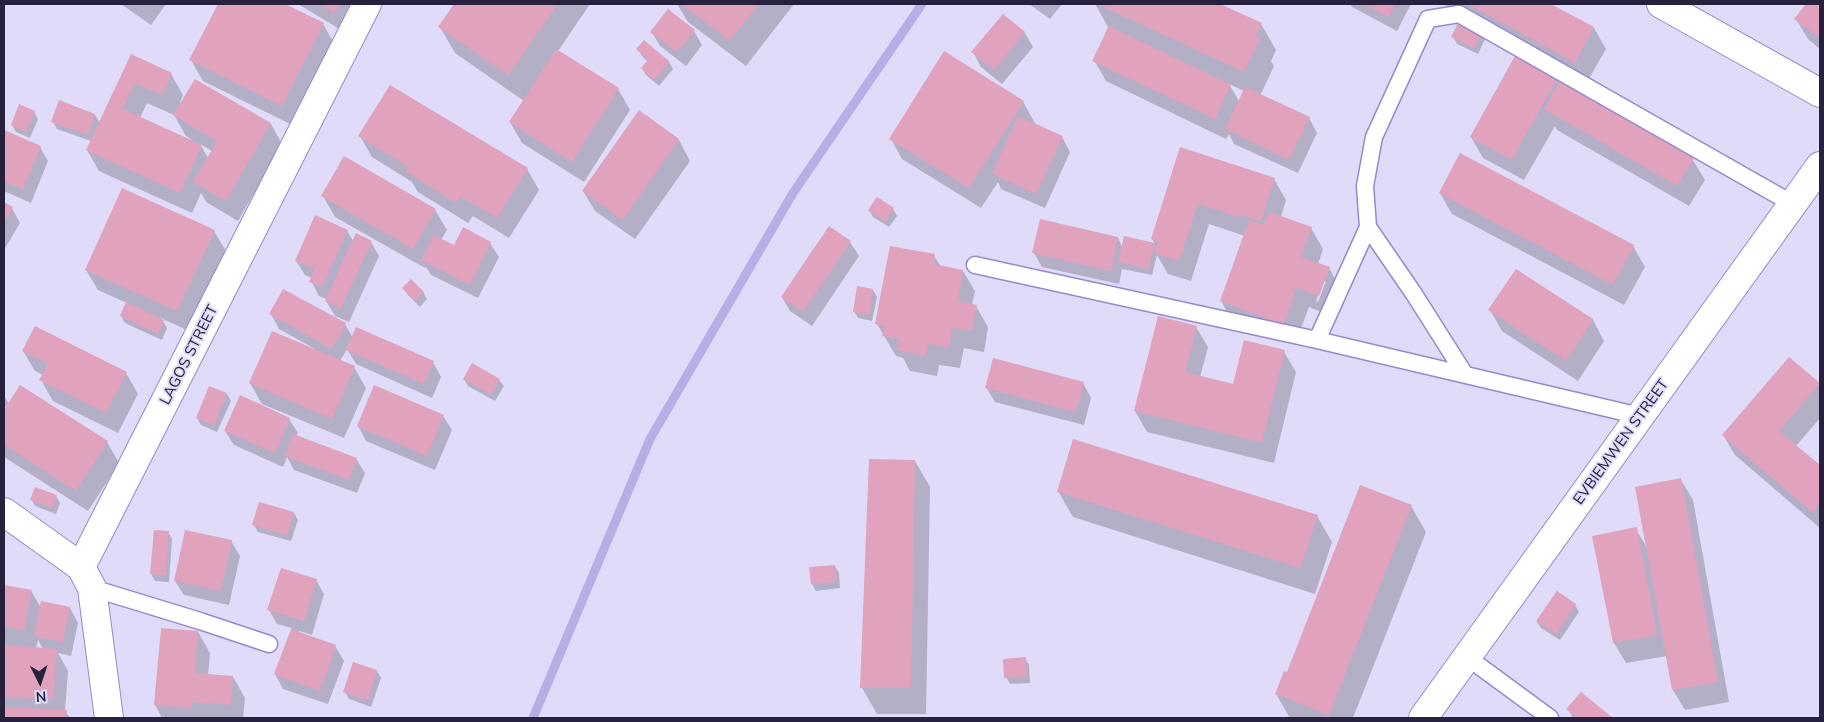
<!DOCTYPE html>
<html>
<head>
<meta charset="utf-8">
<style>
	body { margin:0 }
	#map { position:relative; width:1824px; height:722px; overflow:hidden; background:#dfdbf8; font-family:Mulish,sans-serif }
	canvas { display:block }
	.frame { position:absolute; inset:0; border:5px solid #27213d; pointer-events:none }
	.north { position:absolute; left:15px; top:657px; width:50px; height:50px; -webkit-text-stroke:4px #dfdbf8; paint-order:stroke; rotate:176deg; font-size:14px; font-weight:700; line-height:20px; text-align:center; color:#27213d }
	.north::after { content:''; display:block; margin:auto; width:18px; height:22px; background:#27213d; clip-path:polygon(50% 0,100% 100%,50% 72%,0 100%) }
</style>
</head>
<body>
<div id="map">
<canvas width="1824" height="722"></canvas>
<div class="frame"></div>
<div class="north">N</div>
</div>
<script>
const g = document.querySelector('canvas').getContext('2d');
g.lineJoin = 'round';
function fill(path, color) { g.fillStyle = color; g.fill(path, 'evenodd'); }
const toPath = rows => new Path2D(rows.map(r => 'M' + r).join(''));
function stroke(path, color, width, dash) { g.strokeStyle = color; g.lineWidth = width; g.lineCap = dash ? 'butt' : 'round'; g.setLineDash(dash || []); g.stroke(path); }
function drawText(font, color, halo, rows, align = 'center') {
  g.font = font + ' Mulish,sans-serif'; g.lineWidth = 4; g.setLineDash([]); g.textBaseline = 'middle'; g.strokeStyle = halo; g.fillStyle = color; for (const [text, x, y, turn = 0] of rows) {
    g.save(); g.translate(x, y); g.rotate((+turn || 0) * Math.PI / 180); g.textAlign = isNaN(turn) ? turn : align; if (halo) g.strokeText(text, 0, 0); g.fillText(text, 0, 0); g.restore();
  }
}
const shadow = toPath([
	[121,4,166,4,151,25],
	[219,4,282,4,323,24,335,45,294,126,203,81,191,60],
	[298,4,364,4,346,33],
	[456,4,590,4,558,51,618,89,630,110,584,182,522,143,510,122,524,101,455,53,440,27],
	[677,4,794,4,746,66,688,22],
	[1029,4,1062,4,1050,19],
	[1095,4,1217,4,1261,24,1276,50,1271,61,1274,66,1260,96,1309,118,1317,133,1298,173,1234,144,1229,134,1226,139,1106,81,1094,60,1108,27],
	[1229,84,1244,91,1239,101],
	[1350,4,1411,4,1397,31,1352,7],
	[1443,4,1549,4,1594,28,1606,49,1587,82],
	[1807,4,1820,4,1820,49,1808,39,1796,19],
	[1003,16,1025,33,1033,47,1002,84,981,67,973,52],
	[1461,20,1486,37,1478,54,1457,44,1453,37],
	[694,31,702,45,686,66,660,46,652,32],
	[638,49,669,62,673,69,659,86,646,75,642,68,648,62,642,56],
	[131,56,171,74,183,95,180,102,181,103,271,124,282,144,238,221,206,202,201,193,192,213,99,171,87,150,91,141,57,129,53,122,95,115,100,123],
	[147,103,174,115,186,136,192,140,191,141,140,118],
	[200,144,212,151,208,158],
	[1558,78,1560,83,1686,149,1705,180,1689,206,1557,130,1555,126,1524,180,1483,158,1471,137],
	[1023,102,1035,123,1034,125,1062,137,1070,152,1045,208,1001,189,998,182,981,208,902,159,891,139],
	[34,112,38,119,30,138,16,132,12,125],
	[639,112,679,140,690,161,635,239,595,211,583,191],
	[4,132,40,147,48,161,31,203,4,191],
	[360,136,527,169,539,190,509,238,473,216,468,223,418,192,412,182,372,157],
	[1181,149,1274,179,1286,200,1281,217,1311,228,1323,249,1318,264,1329,268,1341,289,1331,316,1309,307,1295,344,1233,322,1221,301,1245,236,1209,224,1191,281,1168,274,1157,255,1152,275,1122,269,1119,284,1042,267,1034,253,1118,238,1122,247,1125,237,1155,244,1152,239],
	[1323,281,1326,281,1318,302,1316,301],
	[1440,193,1633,246,1645,267,1624,305,1452,214],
	[323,196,435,210,447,230,441,240,454,247,490,243,499,257,478,298,431,275,426,267,425,268,335,217],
	[4,204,12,208,20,223,4,250],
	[893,209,897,216,889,227,873,217,869,210],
	[214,231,226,251,189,331,161,318,167,328,162,340,125,323,121,316,127,303,98,290,86,270],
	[347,231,354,242,371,242,379,256,349,322,335,316,326,301,327,299,319,296,311,281,312,278,305,275,296,261],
	[850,242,859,256,812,326,790,311,782,297],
	[934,256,941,267,963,271,975,291,972,305,976,306,988,327,984,352,964,348,960,368,939,365,937,376,910,371,903,358,896,356,877,324],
	[1516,270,1593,320,1604,341,1578,381,1502,331,1490,310],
	[404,289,423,292,427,299,420,307,408,295],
	[873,290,877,297,872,321,858,318,854,311],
	[271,314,345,324,353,338,433,362,441,377,432,398,356,364,347,349,340,361,354,367,366,388,344,438,262,404,250,383,315,349,279,329],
	[1196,327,1208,347,1200,377,1234,386,1284,352,1296,372,1274,463,1147,432,1135,411],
	[23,351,126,373,138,394,118,433,53,401,41,380,43,375,35,371],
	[1789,359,1820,386,1820,418,1796,446,1820,467,1820,528,1735,455,1723,435],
	[464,379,499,380,504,386,495,401,468,386],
	[1083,383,1091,398,1084,425,995,402,986,387],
	[20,386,107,442,119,463,88,511,4,457,4,412,8,405,4,408,4,395,9,404],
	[227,394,231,401,217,432,201,425,197,418],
	[443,416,452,430,435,470,366,441,358,426],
	[289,419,298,433,296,436,356,459,365,473,357,493,294,470,287,457,283,467,234,445,225,431],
	[915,461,930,487,926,714,877,714,862,688],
	[1681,480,1693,500,1729,702,1685,710,1673,690,1667,656,1626,663,1614,643,1594,537,1636,529,1647,548],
	[1058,491,1317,516,1332,542,1315,594,1073,517],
	[56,496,60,503,56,514,35,506,31,499],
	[1411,506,1426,532,1353,718,1290,718,1276,694,1288,674],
	[294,513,298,520,291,541,258,532,254,525],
	[168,532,172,539,169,582,155,581,151,574],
	[231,541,240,556,229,605,184,595,175,581],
	[835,566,839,573,840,588,816,591,812,584],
	[316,580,324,594,312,635,299,631,298,633,335,646,344,661,328,704,283,689,275,674,292,628,277,624,269,610],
	[4,586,31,591,41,608,70,608,78,623,71,656,58,653,68,671,65,711,70,718,4,718],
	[38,640,43,649,36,649],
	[1575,605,1579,612,1560,640,1541,628,1537,622],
	[198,632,210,653,208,675,233,677,245,698,243,718,162,718,155,705],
	[1025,658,1029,665,1030,683,1010,684,1006,677],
	[377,671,381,678,371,707,349,699,345,692],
	[1582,693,1611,718,1573,718,1568,709]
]);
const stream = toPath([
	[533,718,650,439,793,193,922,4]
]);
const building = toPath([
	[218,4,285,4,324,23,282,106,189,60],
	[319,4,340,4,334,13],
	[454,4,558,4,508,75,438,27],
	[681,4,759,4,730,41],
	[1097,4,1220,4,1262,23,1255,37,1260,39,1244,72],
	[1363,4,1396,4,1388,17],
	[1468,4,1551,4,1594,27,1575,63],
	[1806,4,1820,4,1820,38,1794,19],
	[668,9,695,30,677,52,650,32],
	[1003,14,1025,32,994,70,971,52],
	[1460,19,1483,29,1474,48,1451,37],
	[1109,26,1231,85,1215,119,1092,61],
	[644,40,670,62,654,80,641,68,648,60,636,49],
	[556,49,619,88,572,162,509,122],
	[944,51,1024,101,969,188,889,139],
	[131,54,172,73,162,95,135,83,123,109,202,145,180,193,86,150],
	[1516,54,1558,77,1512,160,1470,137],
	[1563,76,1687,148,1685,153,1694,158,1677,186,1544,109],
	[195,79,271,123,226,201,193,182,217,141,173,115],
	[390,85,528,168,497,218,460,196,456,203,405,171,408,167,358,136],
	[1245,87,1310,117,1289,160,1225,129],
	[59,100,95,114,88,135,51,122],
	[19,104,35,111,26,132,11,125],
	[639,110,679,139,623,220,582,191],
	[1018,116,1063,136,1036,194,992,174],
	[4,130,41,146,23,189,4,181],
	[1180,147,1275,178,1261,221,1240,215,1239,217,1198,204,1179,261,1154,253,1158,242,1151,239],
	[1460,153,1634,245,1613,285,1439,193],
	[344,156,436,209,413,249,321,196],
	[122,188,215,230,177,311,85,270],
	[877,197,894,208,885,221,868,210],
	[4,202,13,207,4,223],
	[1269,212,1312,227,1301,257,1330,267,1319,296,1297,287,1284,324,1220,301,1249,220,1264,225],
	[315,215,348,230,322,287,309,282,315,269,295,261],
	[1040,219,1118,237,1111,271,1032,253],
	[829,226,851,241,803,312,781,297],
	[463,227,491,242,470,285,421,260,434,235,454,245],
	[356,233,372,241,341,308,325,301],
	[1124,236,1155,243,1148,269,1118,262],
	[890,246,935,254,934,264,963,270,958,301,977,305,972,331,952,328,949,348,928,344,926,356,897,350,899,339,882,336,885,326,875,324],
	[1516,269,1593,319,1566,361,1488,310],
	[411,279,424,292,415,301,402,288],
	[857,286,873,289,869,315,853,312],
	[283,289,346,323,332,349,269,314],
	[126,302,164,320,158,334,120,316],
	[1158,316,1197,326,1185,372,1233,384,1244,340,1285,350,1262,443,1134,411],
	[35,326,127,372,106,413,39,380,48,364,22,351],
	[356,327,434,361,424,384,346,350],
	[272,331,355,366,332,419,249,383],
	[1789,357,1820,383,1779,431,1820,465,1820,503,1812,512,1722,435],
	[993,358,1084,382,1076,412,985,388],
	[472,363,500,379,491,395,463,379],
	[20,385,108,441,76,491,4,445,4,410],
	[374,385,444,415,427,456,357,426],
	[209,386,227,393,214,425,196,418],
	[240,395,290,418,275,453,224,431],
	[293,434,357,458,349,480,285,456],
	[1073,439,1318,515,1300,568,1057,492],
	[869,459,915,460,911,688,860,688],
	[1681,478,1718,682,1672,690,1635,487],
	[1360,485,1412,505,1329,715,1275,694,1284,671,1287,672],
	[35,487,57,495,53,508,30,500],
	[259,502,294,512,287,535,252,525],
	[1637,527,1657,635,1613,643,1592,536],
	[154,530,169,531,166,575,150,574],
	[185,530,232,540,221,591,174,581],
	[835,565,837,582,811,584,809,567],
	[281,568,317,579,304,621,267,610],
	[4,585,32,590,24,630,4,626],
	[1557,591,1576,604,1556,634,1536,621],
	[41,601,70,607,63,642,34,636],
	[161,628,198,631,195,673,233,676,231,705,192,702,192,709,154,705],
	[291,629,336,645,320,691,274,674],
	[4,645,57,649,53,700,4,697],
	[1026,657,1027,676,1004,678,1003,659],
	[353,662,377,670,368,700,343,692],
	[1581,692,1613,718,1577,718,1566,709],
	[4,707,67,710,66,718,4,718]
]);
const service = toPath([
	[975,265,1317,340,1640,416],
	[1317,340,1368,227],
	[1464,373,1414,294,1368,227,1365,186,1374,137,1428,19,1459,14,1793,204],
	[92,588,200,621,269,644],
	[1467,657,1550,718]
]);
const minor = toPath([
	[1661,4,1820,93],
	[4,512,81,567],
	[109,718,92,588,81,567,367,4],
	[1423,718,1820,166]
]);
const streetNames = [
	["LAGOS STREET",189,355,-63],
	["EVBIEMWEN STREET",1621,442,-54]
];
fill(shadow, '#0003');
stroke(stream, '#b8aee7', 9);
fill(building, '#e0a2bc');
stroke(service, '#9689ce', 19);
stroke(minor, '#9689ce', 30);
stroke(service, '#fff', 16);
stroke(minor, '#fff', 28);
drawText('15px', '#27213d', '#dfdbf8', streetNames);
</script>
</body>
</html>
